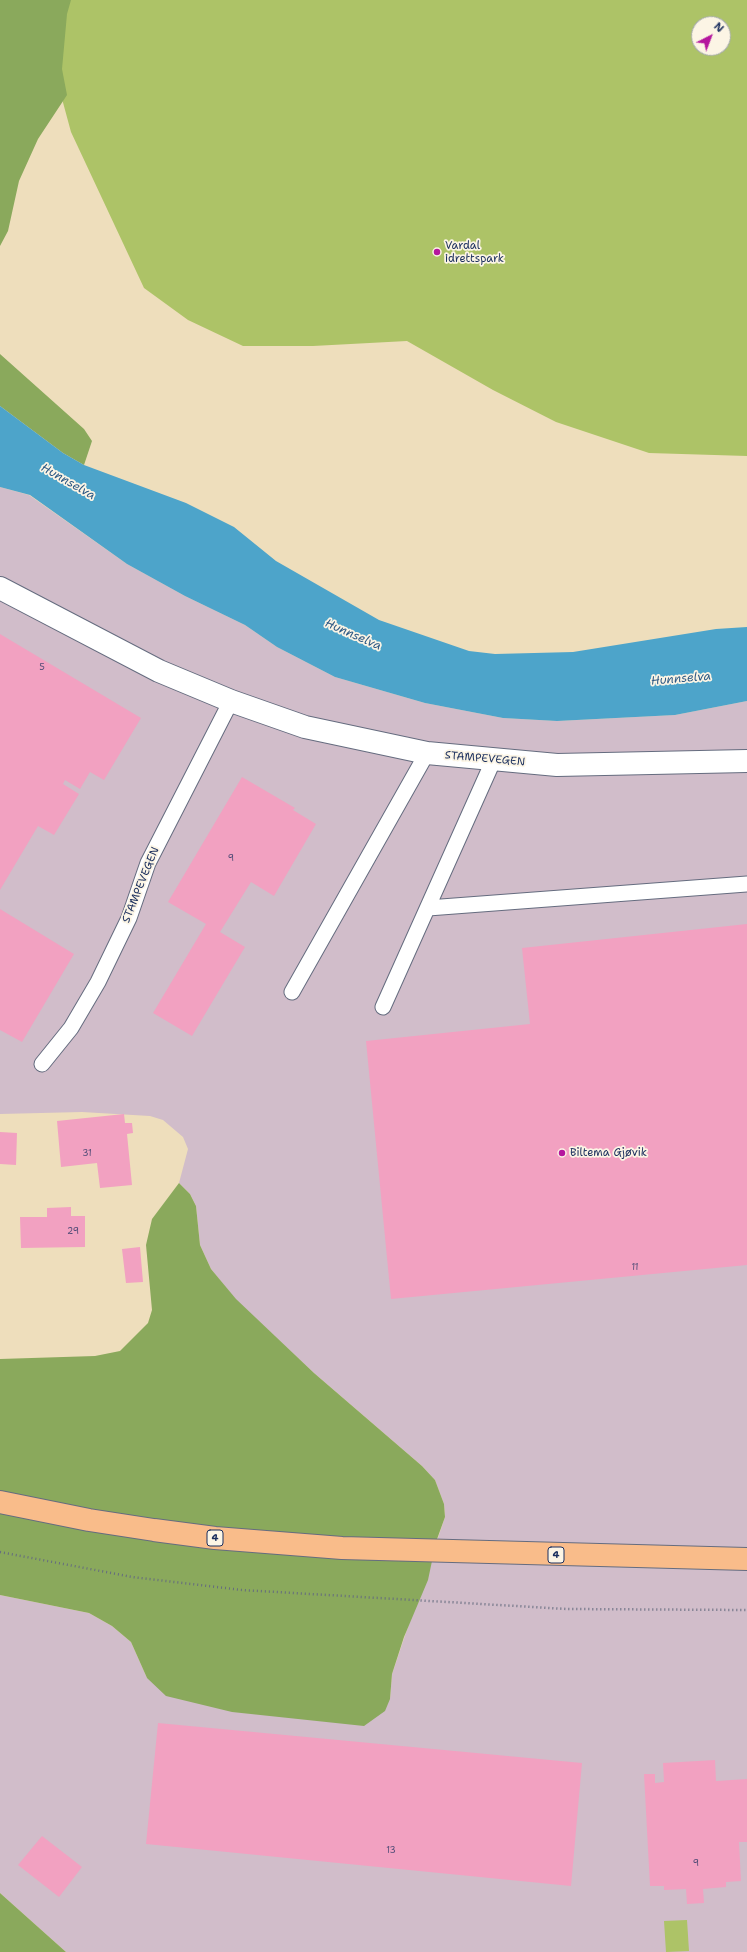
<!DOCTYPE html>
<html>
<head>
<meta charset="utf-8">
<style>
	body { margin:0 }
	#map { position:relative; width:747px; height:1952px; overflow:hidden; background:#eedebc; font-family:"Shantell Sans",sans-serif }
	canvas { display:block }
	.north { position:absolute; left:691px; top:16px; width:40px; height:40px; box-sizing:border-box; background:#fcf5e5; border:1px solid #a2a6af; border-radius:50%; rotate:42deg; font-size:11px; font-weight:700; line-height:16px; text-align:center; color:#1b2f5e }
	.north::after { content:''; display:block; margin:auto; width:14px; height:18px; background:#b5179e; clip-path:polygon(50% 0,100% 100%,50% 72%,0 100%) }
</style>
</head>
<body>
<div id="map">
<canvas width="747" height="1952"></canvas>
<div class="north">N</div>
</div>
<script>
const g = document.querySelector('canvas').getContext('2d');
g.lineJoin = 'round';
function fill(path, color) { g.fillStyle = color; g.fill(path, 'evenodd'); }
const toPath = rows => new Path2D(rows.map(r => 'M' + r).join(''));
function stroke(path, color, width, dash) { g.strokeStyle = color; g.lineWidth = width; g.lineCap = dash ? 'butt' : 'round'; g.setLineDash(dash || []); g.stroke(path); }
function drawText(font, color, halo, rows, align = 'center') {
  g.font = font + ' "Shantell Sans",sans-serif'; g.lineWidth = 3.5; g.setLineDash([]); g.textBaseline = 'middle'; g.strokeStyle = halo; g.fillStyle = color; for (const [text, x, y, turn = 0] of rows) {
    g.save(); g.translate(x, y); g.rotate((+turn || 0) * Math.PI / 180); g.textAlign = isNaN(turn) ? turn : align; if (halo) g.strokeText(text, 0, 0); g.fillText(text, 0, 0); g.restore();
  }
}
const industrial = toPath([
	[0,487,29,495,127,564,185,596,245,625,277,647,335,677,425,703,503,718,557,721,675,715,747,701,747,1952,66,1952,0,1893,0,1595,89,1613,112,1626,131,1642,147,1678,390,1699,392,1674,445,1517,444,1504,435,1480,422,1466,314,1373,236,1300,211,1269,200,1245,196,1206,190,1194,179,1183,188,1149,183,1137,163,1120,150,1116,82,1112,0,1114]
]);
const green = toPath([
	[61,0,747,0,747,456,649,453,556,422,493,390,407,341,313,346,243,346,188,320,144,288,71,132,58,84],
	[699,24,723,24,723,48,699,48],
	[687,1920,689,1951,666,1952,664,1921]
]);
const forest = toPath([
	[0,0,71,0,67,14,62,69,67,95,38,139,19,181,8,231,0,246],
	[0,354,84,429,92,441,84,465,63,453,0,406],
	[179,1183,190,1194,196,1206,200,1245,211,1269,236,1299,314,1373,422,1466,435,1480,444,1504,445,1517,436,1542,428,1580,404,1637,392,1674,390,1699,385,1711,364,1726,232,1712,166,1696,147,1678,131,1642,112,1626,89,1613,0,1595,0,1359,95,1356,120,1351,148,1323,152,1310,146,1245,152,1219],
	[0,1893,66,1952,0,1952]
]);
const water = toPath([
	[0,406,63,453,84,465,186,503,234,527,276,561,379,620,469,651,495,654,573,652,716,629,747,627,747,701,675,715,557,721,503,718,425,703,335,677,277,647,245,625,185,596,127,564,30,495,0,487]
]);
const building = toPath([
	[0,634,141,718,104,780,90,772,80,789,65,780,63,784,79,794,54,835,38,826,0,890],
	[242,777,295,808,293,810,316,824,274,896,251,882,220,932,245,947,192,1036,153,1013,206,924,168,902],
	[0,909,74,954,22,1042,0,1030],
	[747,924,747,1265,391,1299,366,1041,530,1024,522,948],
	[124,1114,125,1123,132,1123,133,1133,127,1134,132,1185,100,1188,97,1163,61,1167,57,1121],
	[0,1132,17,1133,16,1165,0,1164],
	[71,1207,71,1216,85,1216,85,1247,21,1248,20,1217,47,1217,47,1208],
	[140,1247,143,1282,126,1283,122,1249],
	[158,1723,582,1763,571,1886,146,1844],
	[715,1760,716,1781,747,1779,747,1842,739,1842,741,1881,726,1882,726,1887,703,1889,704,1903,687,1904,686,1889,664,1890,664,1886,650,1886,644,1774,655,1774,655,1783,664,1782,663,1763],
	[42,1836,82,1867,59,1897,18,1865]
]);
const path = toPath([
	[0,1552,132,1577,242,1590,567,1609,747,1610]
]);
const service = toPath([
	[428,908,747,884],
	[292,992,427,753],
	[383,1007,494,759],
	[42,1064,71,1028,98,982,129,918,148,863,231,701]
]);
const minor = toPath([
	[0,588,159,671,231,701,305,727,427,753,557,765,747,761]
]);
const trunk = toPath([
	[0,1502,89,1520,154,1530,215,1538,342,1548,747,1559]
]);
const markers = [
	[437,252,4,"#b5179e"],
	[562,1153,4,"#b5179e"]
];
const numberNames = [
	["5",42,668],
	["9",231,859],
	["31",87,1154],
	["29",73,1232],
	["11",635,1268],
	["13",391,1851],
	["9",696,1864]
];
const shields = [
	[215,1538,16],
	[556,1555,16]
];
const shieldNames = [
	["4",215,1538],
	["4",556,1555]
];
const poiNames = [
	["Vardal",445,246],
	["idrettspark",445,259],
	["Biltema Gjøvik",570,1153]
];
const streetNames = [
	["STAMPEVEGEN",485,759,5],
	["STAMPEVEGEN",141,885,-68]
];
const waterNames = [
	["Hunnselva",68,482,30],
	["Hunnselva",353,635,24],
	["Hunnselva",681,679,-5]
];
fill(industrial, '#d1bdca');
fill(green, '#adc367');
fill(forest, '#8aa95c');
fill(water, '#4da4ca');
fill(building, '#f2a1c1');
stroke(service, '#656c7f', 17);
stroke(minor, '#656c7f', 24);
stroke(trunk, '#656c7f', 24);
stroke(path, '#656c7f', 2.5, [1, 3]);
stroke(service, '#fff', 15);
stroke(minor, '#fff', 22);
stroke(trunk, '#f9bc8a', 22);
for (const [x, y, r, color] of markers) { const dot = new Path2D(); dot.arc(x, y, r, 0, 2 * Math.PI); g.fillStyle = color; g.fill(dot); stroke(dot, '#fcf5e5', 1.5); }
drawText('9px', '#514c77', null, numberNames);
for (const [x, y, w] of shields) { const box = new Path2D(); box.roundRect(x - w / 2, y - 8, w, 16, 3); g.fillStyle = '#fcf5e5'; g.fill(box); stroke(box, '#1b2f5e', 1); }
drawText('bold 10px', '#1b2f5e', null, shieldNames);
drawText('11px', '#1b2f5e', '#fcf5e5', poiNames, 'left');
drawText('11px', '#1b2f5e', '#fcf5e5', streetNames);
drawText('italic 12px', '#2c5884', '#fcf5e5', waterNames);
</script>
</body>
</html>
